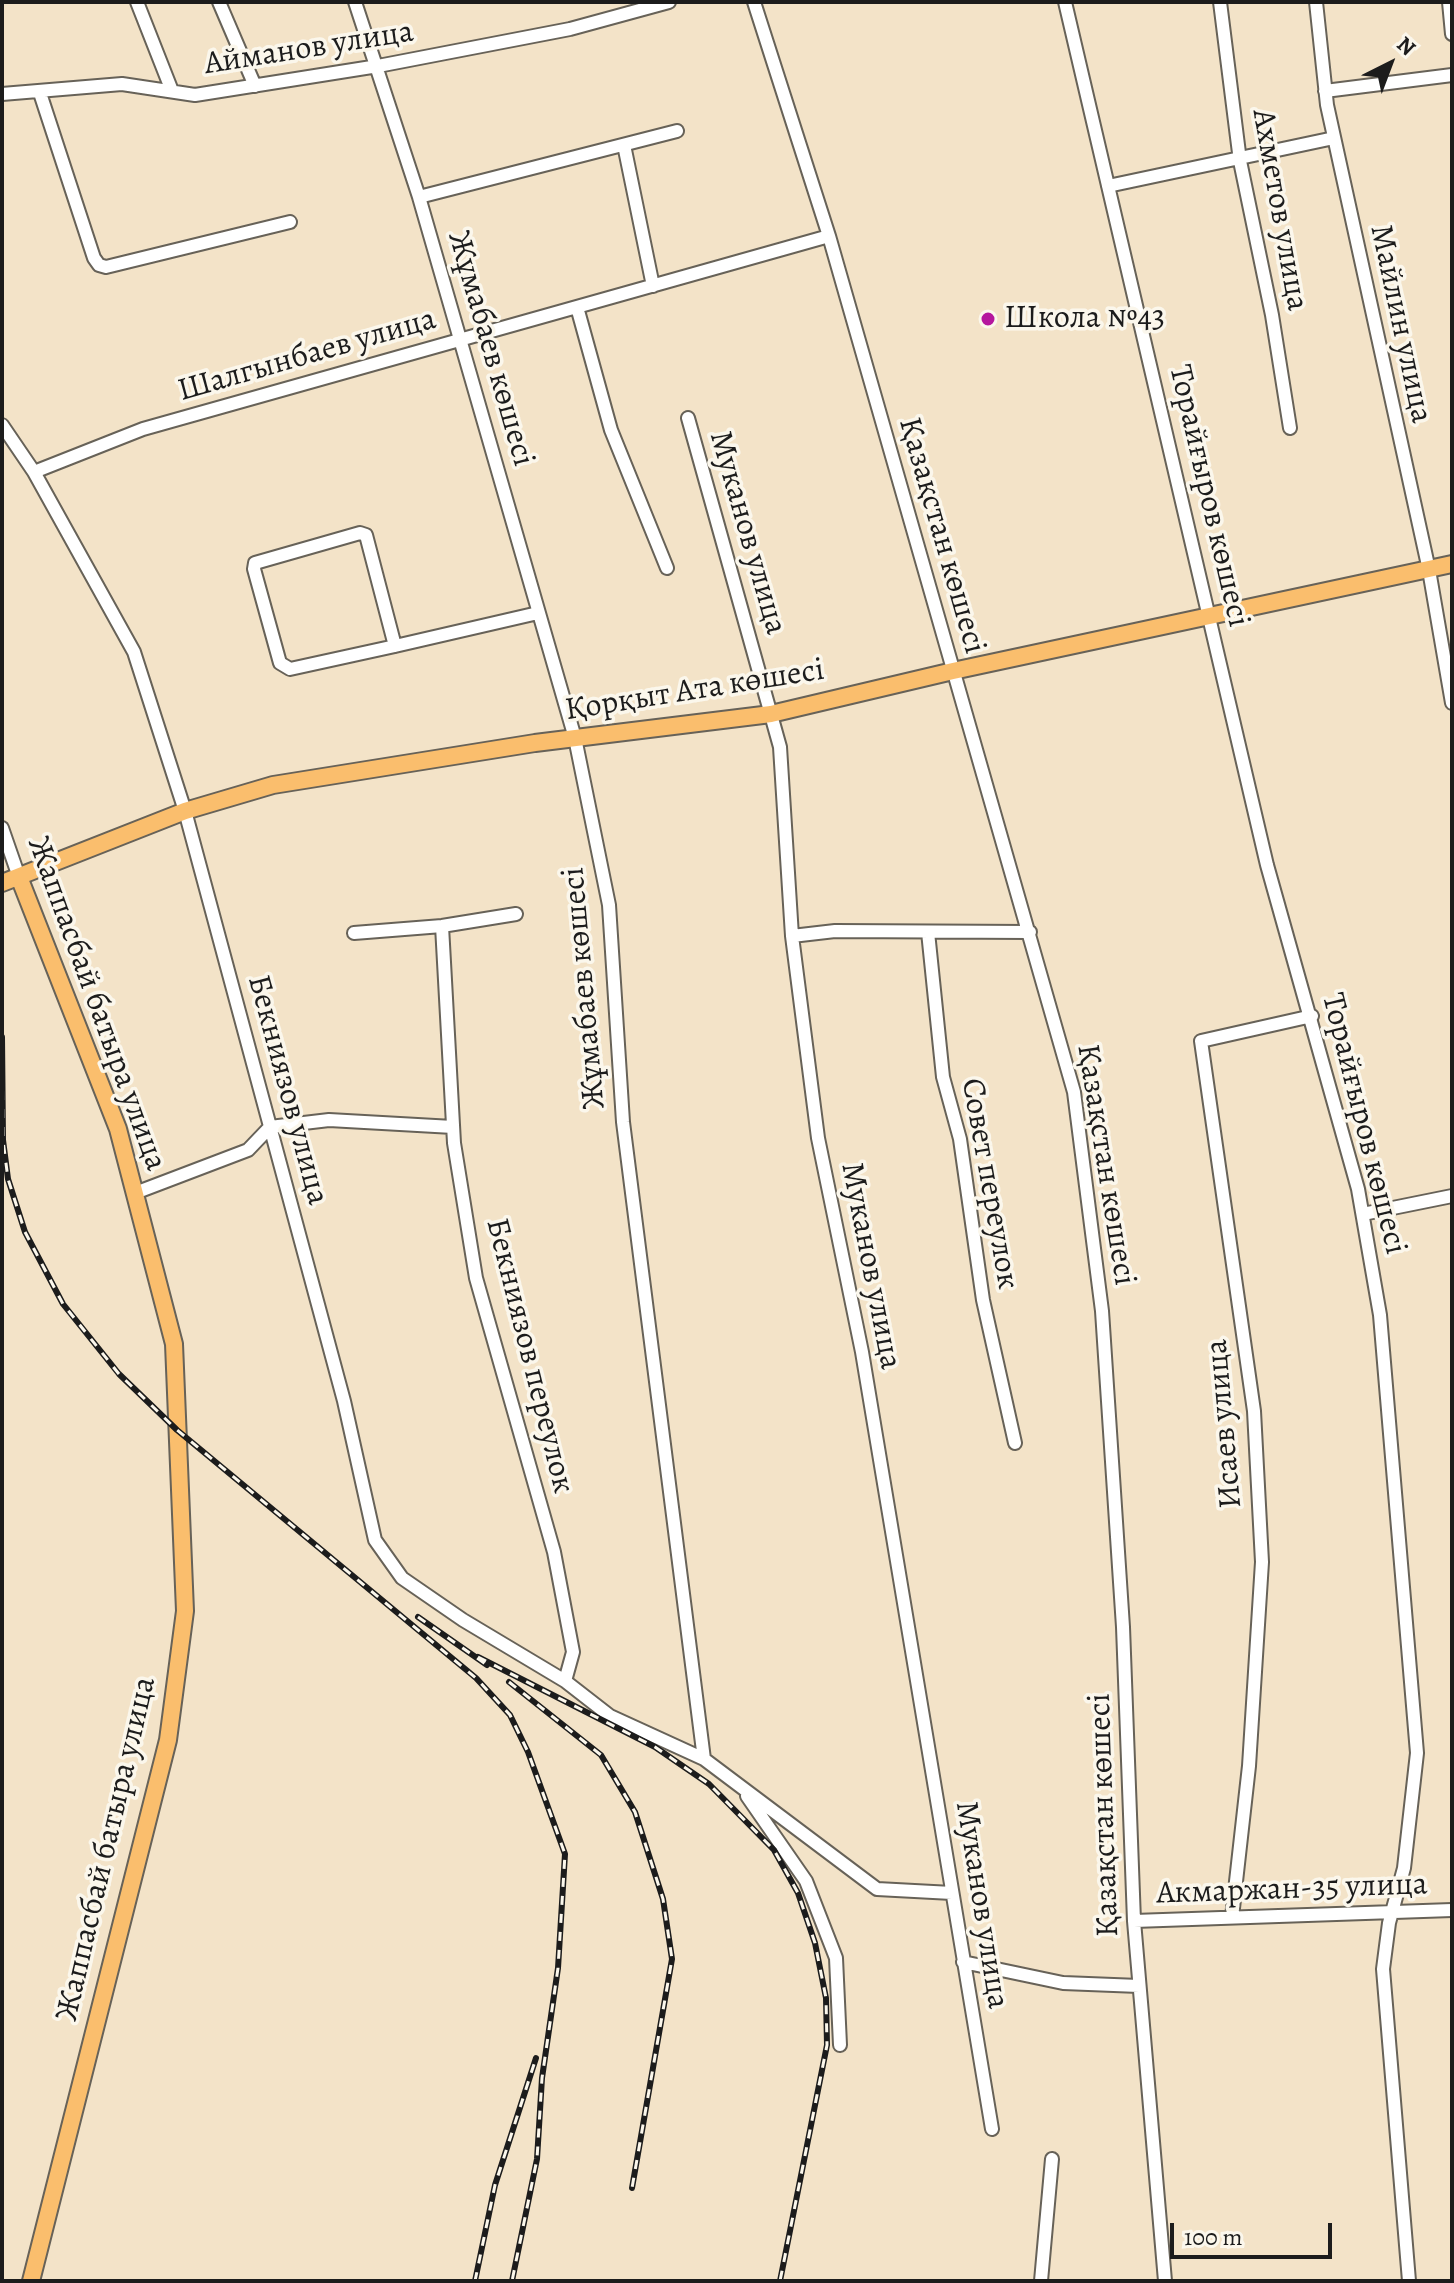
<!DOCTYPE html>
<html>
<head>
<meta charset="utf-8">
<style>
	body { margin:0 }
	#map { position:relative; width:1454px; height:2283px; overflow:hidden; background:#f3e3c8; font-family:Alegreya,serif }
	canvas { display:block }
	.frame { position:absolute; inset:0; border:4px solid #1c1c1c; pointer-events:none }
	.north { position:absolute; left:1350px; top:24px; width:80px; height:80px; -webkit-text-stroke:6px #fbf7ec; paint-order:stroke; rotate:42deg; font-size:22px; font-weight:700; line-height:32px; text-align:center; color:#1c1c1c }
	.north::after { content:''; display:block; margin:auto; width:28px; height:36px; background:#1c1c1c; clip-path:polygon(50% 0,100% 100%,50% 72%,0 100%) }
	.scale { position:absolute; left:1170px; top:2223px; width:162px; height:36px; box-sizing:border-box; border:4px solid #1c1c1c; border-top:0; padding-left:10px; font-size:24px; line-height:28px; white-space:nowrap; color:#1c1c1c; -webkit-text-stroke:6px #fbf7ec; paint-order:stroke }
</style>
</head>
<body>
<div id="map">
<canvas width="1454" height="2283"></canvas>
<div class="frame"></div>
<div class="north">N</div>
<div class="scale">100 m</div>
</div>
<script>
const g = document.querySelector('canvas').getContext('2d');
g.lineJoin = 'round';
const toPath = rows => new Path2D(rows.map(r => 'M' + r).join(''));
function stroke(path, color, width, dash) { g.strokeStyle = color; g.lineWidth = width; g.lineCap = dash ? 'butt' : 'round'; g.setLineDash(dash || []); g.stroke(path); }
function drawText(font, color, halo, rows, align = 'center') {
  g.font = font + ' Alegreya,serif'; g.lineWidth = 7; g.setLineDash([]); g.textBaseline = 'middle'; g.strokeStyle = halo; g.fillStyle = color; for (const [text, x, y, turn = 0] of rows) {
    g.save(); g.translate(x, y); g.rotate((+turn || 0) * Math.PI / 180); g.textAlign = isNaN(turn) ? turn : align; if (halo) g.strokeText(text, 0, 0); g.fillText(text, 0, 0); g.restore();
  }
}
const minor = toPath([
	[137,2,172,91],
	[219,2,255,86],
	[355,2,419,197,575,738,609,905,623,1122,704,1759],
	[754,2,829,236,1074,1092,1102,1311,1123,1627,1134,1921,1165,2281],
	[1065,2,1267,865,1358,1189,1380,1315,1417,1753,1404,1868,1389,1923,1383,1969,1409,2281],
	[1220,2,1240,161,1272,315,1290,428],
	[1316,2,1327,105,1429,570,1452,703],
	[1449,2,1452,34],
	[1325,91,1452,75],
	[40,93,94,258,99,265,106,267,290,222],
	[2,94,122,84,195,95,378,66,570,29,669,2],
	[624,145,653,286],
	[1108,186,1334,138],
	[419,197,677,131],
	[577,307,611,430,667,568],
	[688,418,780,747,792,936,818,1138,862,1352,992,2129],
	[2,425,34,472,134,652,185,811,344,1401,375,1540,402,1578,463,1620,565,1681,573,1652,554,1552,476,1278,454,1143,442,926],
	[34,472,143,429,829,236],
	[395,646,366,535,360,533,255,563,254,569,280,663,290,669,395,646,538,613],
	[2,828,19,877],
	[928,932,943,1077,960,1139,983,1300,1015,1443],
	[354,933,442,926,516,914],
	[792,936,835,931,1030,932],
	[135,1193,248,1150,270,1127,329,1120,453,1127],
	[1363,1214,1452,1196],
	[565,1681,610,1716,704,1759,877,1889,952,1893],
	[747,1796,806,1881,836,1958,840,2045],
	[1232,1917,1249,1766,1262,1562,1254,1411,1201,1041,1312,1016],
	[1134,1921,1452,1910],
	[963,1962,1063,1983,1139,1986],
	[1041,2281,1052,2159]
]);
const major = toPath([
	[19,877,118,1129,174,1344,185,1611,168,1740,31,2281],
	[2,883,185,811,273,785,535,743,771,714,953,671,1452,564]
]);
const rail = toPath([
	[2,1037,3,1140,8,1179,25,1232,63,1304,119,1374,177,1430,476,1678,510,1715,528,1752,565,1854,558,1968,542,2078,537,2159,512,2281],
	[418,1617,487,1665],
	[478,1657,655,1747,709,1784,774,1850,798,1893,815,1943,826,1998,827,2045,780,2281],
	[509,1682,601,1755,635,1812,663,1899,672,1959,632,2188],
	[475,2281,495,2185,536,2058]
]);
const markers = [
	[988,319,8,"#b5179e"]
];
const streetNames = [
	["Айманов улица",309,49,-9],
	["Ахметов улица",1279,210,80],
	["Майлин улица",1400,324,78],
	["Жұмабаев көшесі",490,349,74],
	["Шалгынбаев улица",307,356,-16],
	["Торайғыров көшесі",1208,496,77],
	["Муканов улица",747,533,74],
	["Қазақстан көшесі",941,536,74],
	["Қорқыт Ата көшесі",695,691,-9],
	["Жұмабаев көшесі",585,988,-95],
	["Жаппасбай батыра улица",96,1004,70],
	["Бекниязов улица",287,1090,75],
	["Торайғыров көшесі",1363,1124,76],
	["Қазақстан көшесі",1105,1165,81],
	["Совет переулок",989,1184,80],
	["Муканов улица",870,1266,79],
	["Бекниязов переулок",529,1356,76],
	["Исаев улица",1225,1424,-95],
	["Қазақстан көшесі",1105,1815,-92],
	["Жаппасбай батыра улица",107,1849,-77],
	["Акмаржан-35 улица",1292,1890,-2],
	["Муканов улица",981,1905,81]
];
const poiNames = [
	["Школа №43",1004,319]
];
stroke(minor, '#676258', 16);
stroke(major, '#676258', 20);
stroke(minor, '#fff', 12);
stroke(major, '#fabe6d', 16);
stroke(rail, '#1c1c1c', 6);
stroke(rail, '#fbf7ec', 3, [9]);
for (const [x, y, r, color] of markers) { const dot = new Path2D(); dot.arc(x, y, r, 0, 2 * Math.PI); g.fillStyle = color; g.fill(dot); stroke(dot, '#fbf7ec', 3); }
drawText('32px', '#1c1c1c', '#fbf7ec', streetNames);
drawText('32px', '#1c1c1c', '#fbf7ec', poiNames, 'left');
</script>
</body>
</html>
